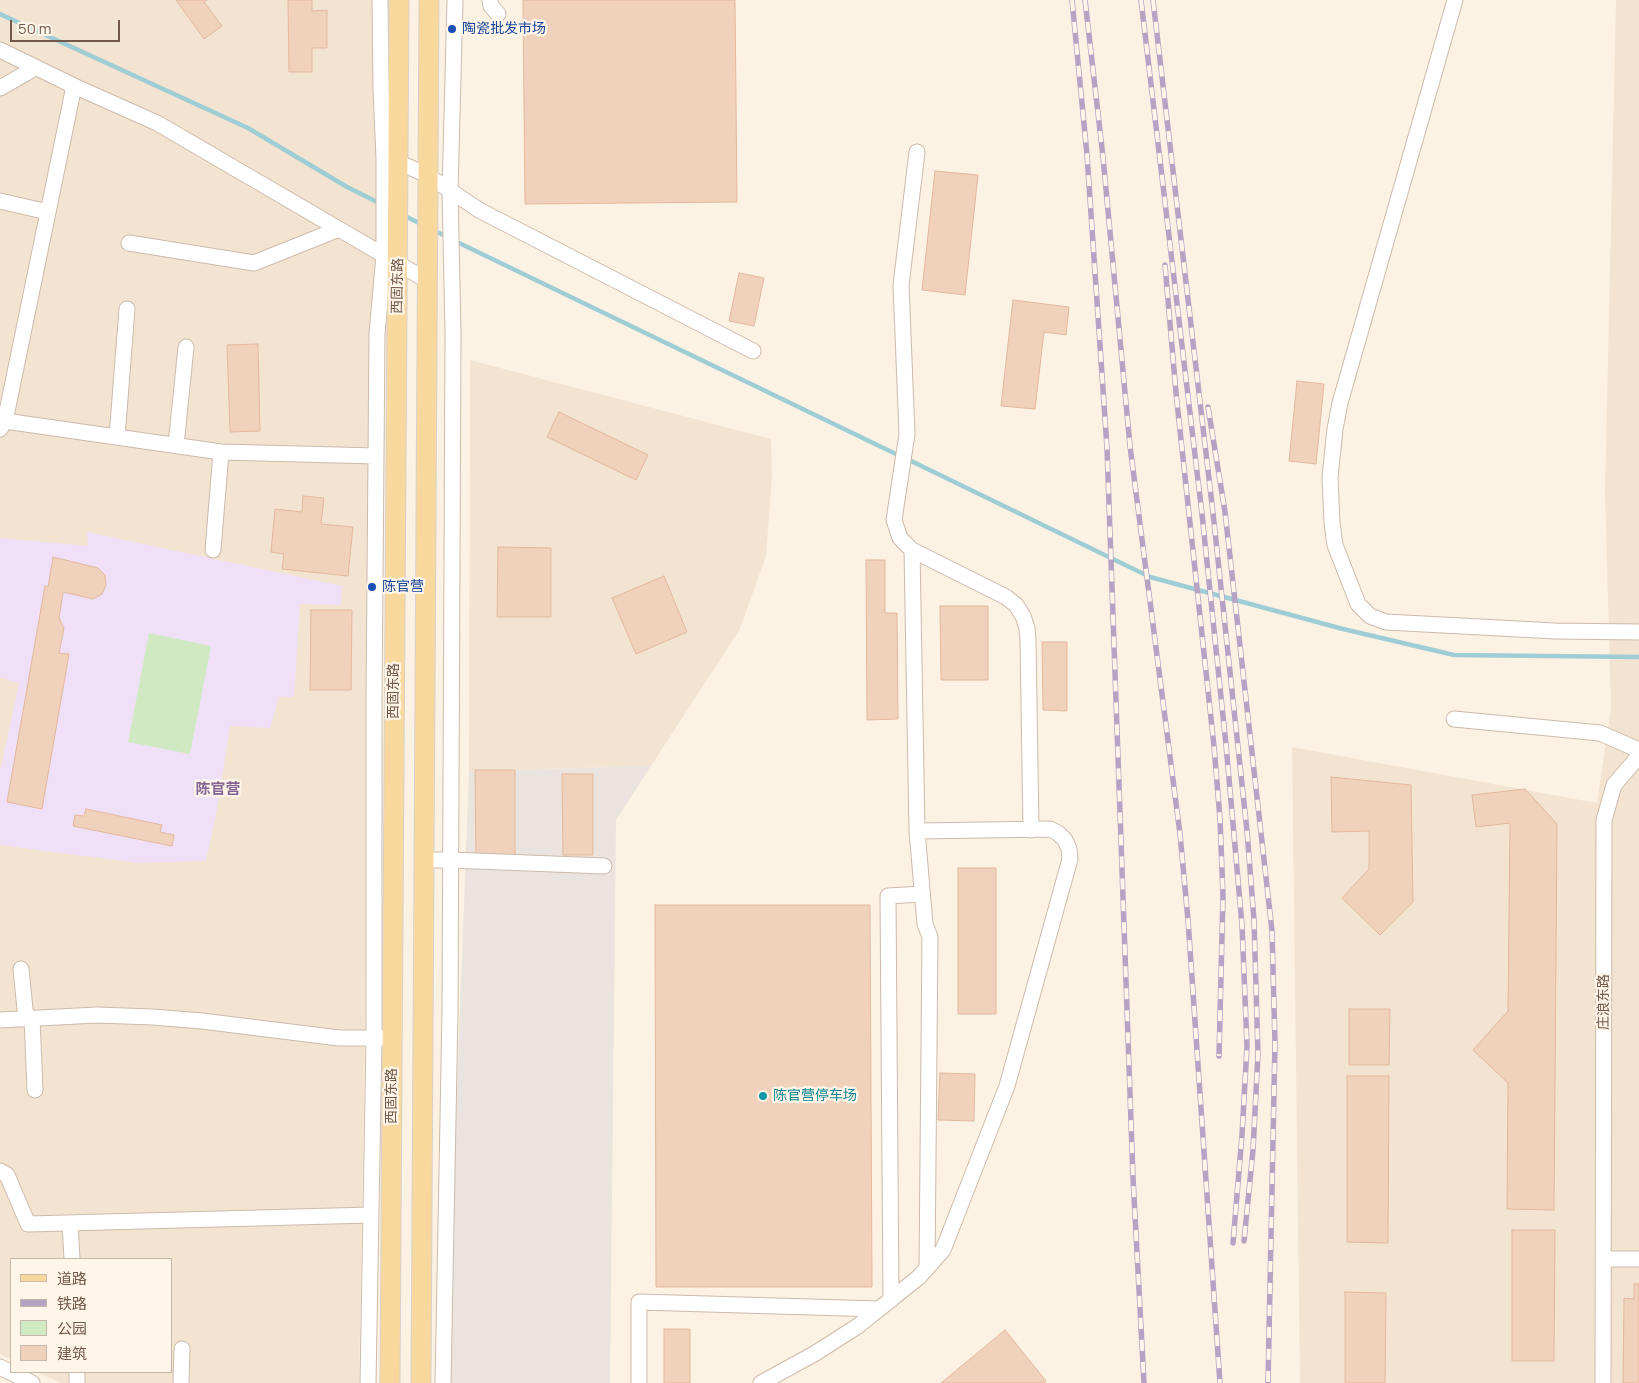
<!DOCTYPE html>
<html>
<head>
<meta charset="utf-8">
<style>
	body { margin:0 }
	#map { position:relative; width:1639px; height:1383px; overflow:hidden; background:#fcf2e3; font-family:Manrope,"Noto Sans SC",sans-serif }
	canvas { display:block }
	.legend { position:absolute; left:10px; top:1258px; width:162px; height:115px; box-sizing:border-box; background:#fff6e9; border:1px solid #c7b7a9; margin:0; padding:6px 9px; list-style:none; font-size:15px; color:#73594a }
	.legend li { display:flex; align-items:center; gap:10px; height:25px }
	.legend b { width:25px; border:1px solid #c7b7a9 }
	.scale { position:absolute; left:10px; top:20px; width:110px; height:22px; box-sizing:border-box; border:2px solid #73594a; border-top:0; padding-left:6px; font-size:15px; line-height:18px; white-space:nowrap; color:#73594a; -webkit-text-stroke:4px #fff6e9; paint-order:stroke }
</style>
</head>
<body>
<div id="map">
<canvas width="1639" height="1383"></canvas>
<ul class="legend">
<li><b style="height:6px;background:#f9d89d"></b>道路</li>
<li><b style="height:6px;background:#b5a2c4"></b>铁路</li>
<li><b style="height:14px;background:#d1e9c2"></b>公园</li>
<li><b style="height:14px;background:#f0d1bb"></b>建筑</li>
</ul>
<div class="scale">50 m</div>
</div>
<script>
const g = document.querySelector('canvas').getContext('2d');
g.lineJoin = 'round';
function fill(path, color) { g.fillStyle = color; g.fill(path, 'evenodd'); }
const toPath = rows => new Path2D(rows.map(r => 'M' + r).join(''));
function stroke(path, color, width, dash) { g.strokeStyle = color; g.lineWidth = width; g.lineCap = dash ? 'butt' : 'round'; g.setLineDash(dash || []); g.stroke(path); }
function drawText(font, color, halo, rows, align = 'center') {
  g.font = font + ' Manrope,"Noto Sans SC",sans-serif'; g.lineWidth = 4.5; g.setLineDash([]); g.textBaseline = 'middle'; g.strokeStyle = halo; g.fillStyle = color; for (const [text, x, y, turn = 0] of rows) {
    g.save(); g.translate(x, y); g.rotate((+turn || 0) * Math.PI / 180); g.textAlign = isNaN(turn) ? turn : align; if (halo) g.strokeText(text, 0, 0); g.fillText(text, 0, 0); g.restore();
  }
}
const residential = toPath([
	[0,0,379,0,380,136,359,1383,61,1383,37,1372,171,1372,171,1259,11,1259,11,1360,0,1354],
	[1616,0,1639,0,1639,1383,1300,1383,1292,747,1597,803,1611,707,1605,492],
	[470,360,771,439,772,477,766,556,740,629,651,766,469,771]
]);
const industrial = toPath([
	[651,766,616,820,610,1383,446,1383,469,771]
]);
const education = toPath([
	[87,532,342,586,341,605,300,604,294,697,279,697,270,728,230,726,216,815,206,861,138,863,0,845,0,771,19,684,0,677,0,538,88,546]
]);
const green = toPath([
	[149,633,211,646,190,754,128,742]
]);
const stream = toPath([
	[0,14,248,128,347,187,381,204],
	[403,215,423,225],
	[432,230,448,237],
	[455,241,900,456],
	[907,459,1150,577,1343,629,1454,655,1639,657]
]);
const building = toPath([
	[176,0,207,0,204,2,222,26,204,39,176,0],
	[288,0,312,0,312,11,327,10,327,48,312,48,312,72,289,72,288,0],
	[523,0,735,0,737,202,525,204,523,0],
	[935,171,978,175,965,295,922,290,935,171],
	[739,273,764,278,754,326,729,321,739,273],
	[1013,300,1069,307,1066,335,1044,332,1035,409,1001,406,1013,300],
	[258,344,260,431,230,432,227,345,258,344],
	[1297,381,1324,384,1316,464,1289,461,1297,381],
	[559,412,648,455,636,480,547,437,559,412],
	[303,496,324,498,321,524,353,527,348,576,282,569,284,554,271,552,275,509,302,512,303,496],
	[498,547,551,548,551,617,497,617,498,547],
	[53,557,98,568,105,575,106,585,102,594,93,599,63,592,59,618,64,628,59,653,69,654,42,809,7,802,45,586,48,587,53,557],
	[866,560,885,560,885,613,897,613,898,719,867,720,866,560],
	[664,576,687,632,636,654,612,598,664,576],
	[940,606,988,606,988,680,941,680,940,606],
	[311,610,352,610,351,690,310,690,311,610],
	[1042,642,1067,642,1067,711,1043,710,1042,642],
	[475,770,515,770,515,857,476,857,475,770],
	[562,774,593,774,593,855,563,855,562,774],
	[1331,777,1411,785,1413,902,1380,935,1342,898,1369,869,1369,831,1332,832,1331,777],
	[1525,789,1557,824,1554,1210,1507,1209,1508,1083,1473,1050,1508,1011,1510,823,1476,827,1472,795,1525,789],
	[86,809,162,825,160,832,174,835,172,846,73,826,75,815,84,816,86,809],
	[958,868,996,868,996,1014,958,1014,958,868],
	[655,905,870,905,872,1287,656,1287,655,905],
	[1349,1009,1390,1009,1389,1065,1349,1065,1349,1009],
	[940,1073,975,1074,974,1121,938,1120,940,1073],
	[1347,1076,1389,1076,1388,1243,1347,1242,1347,1076],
	[1512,1230,1555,1230,1554,1361,1512,1361,1512,1230],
	[1634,1284,1639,1284,1639,1383,1623,1383,1624,1298,1634,1299,1634,1284],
	[1345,1292,1386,1293,1385,1383,1345,1383,1345,1292],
	[664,1329,690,1329,690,1383,664,1383,664,1329],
	[1005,1330,1046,1381,1044,1383,941,1383,1005,1330]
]);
const minor = toPath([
	[490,0,491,6,498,14],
	[1455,0,1340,403,1335,429,1330,477,1332,523,1335,545,1358,604,1370,616,1386,622,1555,631,1639,632],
	[0,50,74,86,157,123,428,281],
	[0,88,35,68],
	[917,152,901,285,907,434,894,520,900,538,912,550,1006,597,1016,605,1023,616,1027,628,1028,641,1031,830],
	[398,162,427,175,479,210,753,351],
	[0,201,48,212],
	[129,243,254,263,339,229],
	[5,421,221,452,376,456],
	[0,429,5,421,74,86],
	[117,437,127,309],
	[176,445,186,347],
	[213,550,221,452],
	[1454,719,1600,733,1639,750],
	[917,831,925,924,930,937,927,1268],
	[424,860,451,860,604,866],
	[21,969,26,1019],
	[32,1018,35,1090],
	[0,1020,97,1015,153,1017,202,1021,339,1038,384,1038],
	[0,1171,7,1175,28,1224,371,1215],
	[70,1223,72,1259],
	[1603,1259,1639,1259],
	[891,1300,888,896,922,894],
	[0,1367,32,1383],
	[77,1372,77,1383],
	[181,1383,182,1349],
	[368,1383,374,1038,374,699,377,334,384,255,384,159,381,89,380,0],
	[443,1383,450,1012,453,334,450,191,455,0],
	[639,1383,639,1302,879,1309,919,1277,943,1250,1007,1086,1070,859,1069,849,1065,840,1058,833,1050,829,917,831,912,550],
	[761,1383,814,1354,858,1326,879,1309],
	[1603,1383,1604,820,1614,785,1639,756]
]);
const major = toPath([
	[390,1383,399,0],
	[421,1383,429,0]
]);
const rail = toPath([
	[1072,0,1087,155,1107,448,1133,1178,1144,1383],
	[1085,0,1103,157,1130,446,1180,834,1188,920,1220,1383],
	[1141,0,1202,514,1226,745,1242,925,1247,1046,1242,1135,1233,1243],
	[1153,0,1213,513,1247,831,1254,920,1258,1054,1253,1150,1244,1241],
	[1165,265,1176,393,1214,746,1220,819,1223,896,1219,1056],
	[1208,407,1225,512,1272,931,1275,1043,1268,1383]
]);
const markers = [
	[452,29,5,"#1a4fb4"],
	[372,587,5,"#1a4fb4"],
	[763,1096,5,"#0f9aa8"]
];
const transitNames = [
	["陶瓷批发市场",462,29],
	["陈官营",382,587]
];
const streetNames = [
	["西固东路",398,286,-89],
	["西固东路",394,691,-90],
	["庄浪东路",1604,1002,-90],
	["西固东路",392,1096,-90]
];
const cultureNames = [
	["陈官营停车场",773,1096]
];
const neighbourhoodNames = [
	["陈官营",218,790]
];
fill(residential, '#f3e4d2');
fill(industrial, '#ebe4de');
fill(education, '#efe0f8');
fill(green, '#d1e9c2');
stroke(stream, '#9fcdd6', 4.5);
fill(building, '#f0d1bb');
stroke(building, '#e3b89c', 1);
stroke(minor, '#cdbaaa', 17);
stroke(major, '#d8d1cc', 21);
stroke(minor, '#fff', 15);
stroke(major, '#f9d89d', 19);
stroke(rail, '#b5a2c4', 5.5);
stroke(rail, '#fff6e9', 4, [11]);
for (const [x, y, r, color] of markers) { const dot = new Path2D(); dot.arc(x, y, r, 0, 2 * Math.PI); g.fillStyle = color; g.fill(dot); stroke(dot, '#fff6e9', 2); }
drawText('14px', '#164399', '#fff6e9', transitNames, 'left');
drawText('14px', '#73594a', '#fff6e9', streetNames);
drawText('14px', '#0d838f', '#fff6e9', cultureNames, 'left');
drawText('bold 15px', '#866596', '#fff6e9', neighbourhoodNames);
</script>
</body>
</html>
